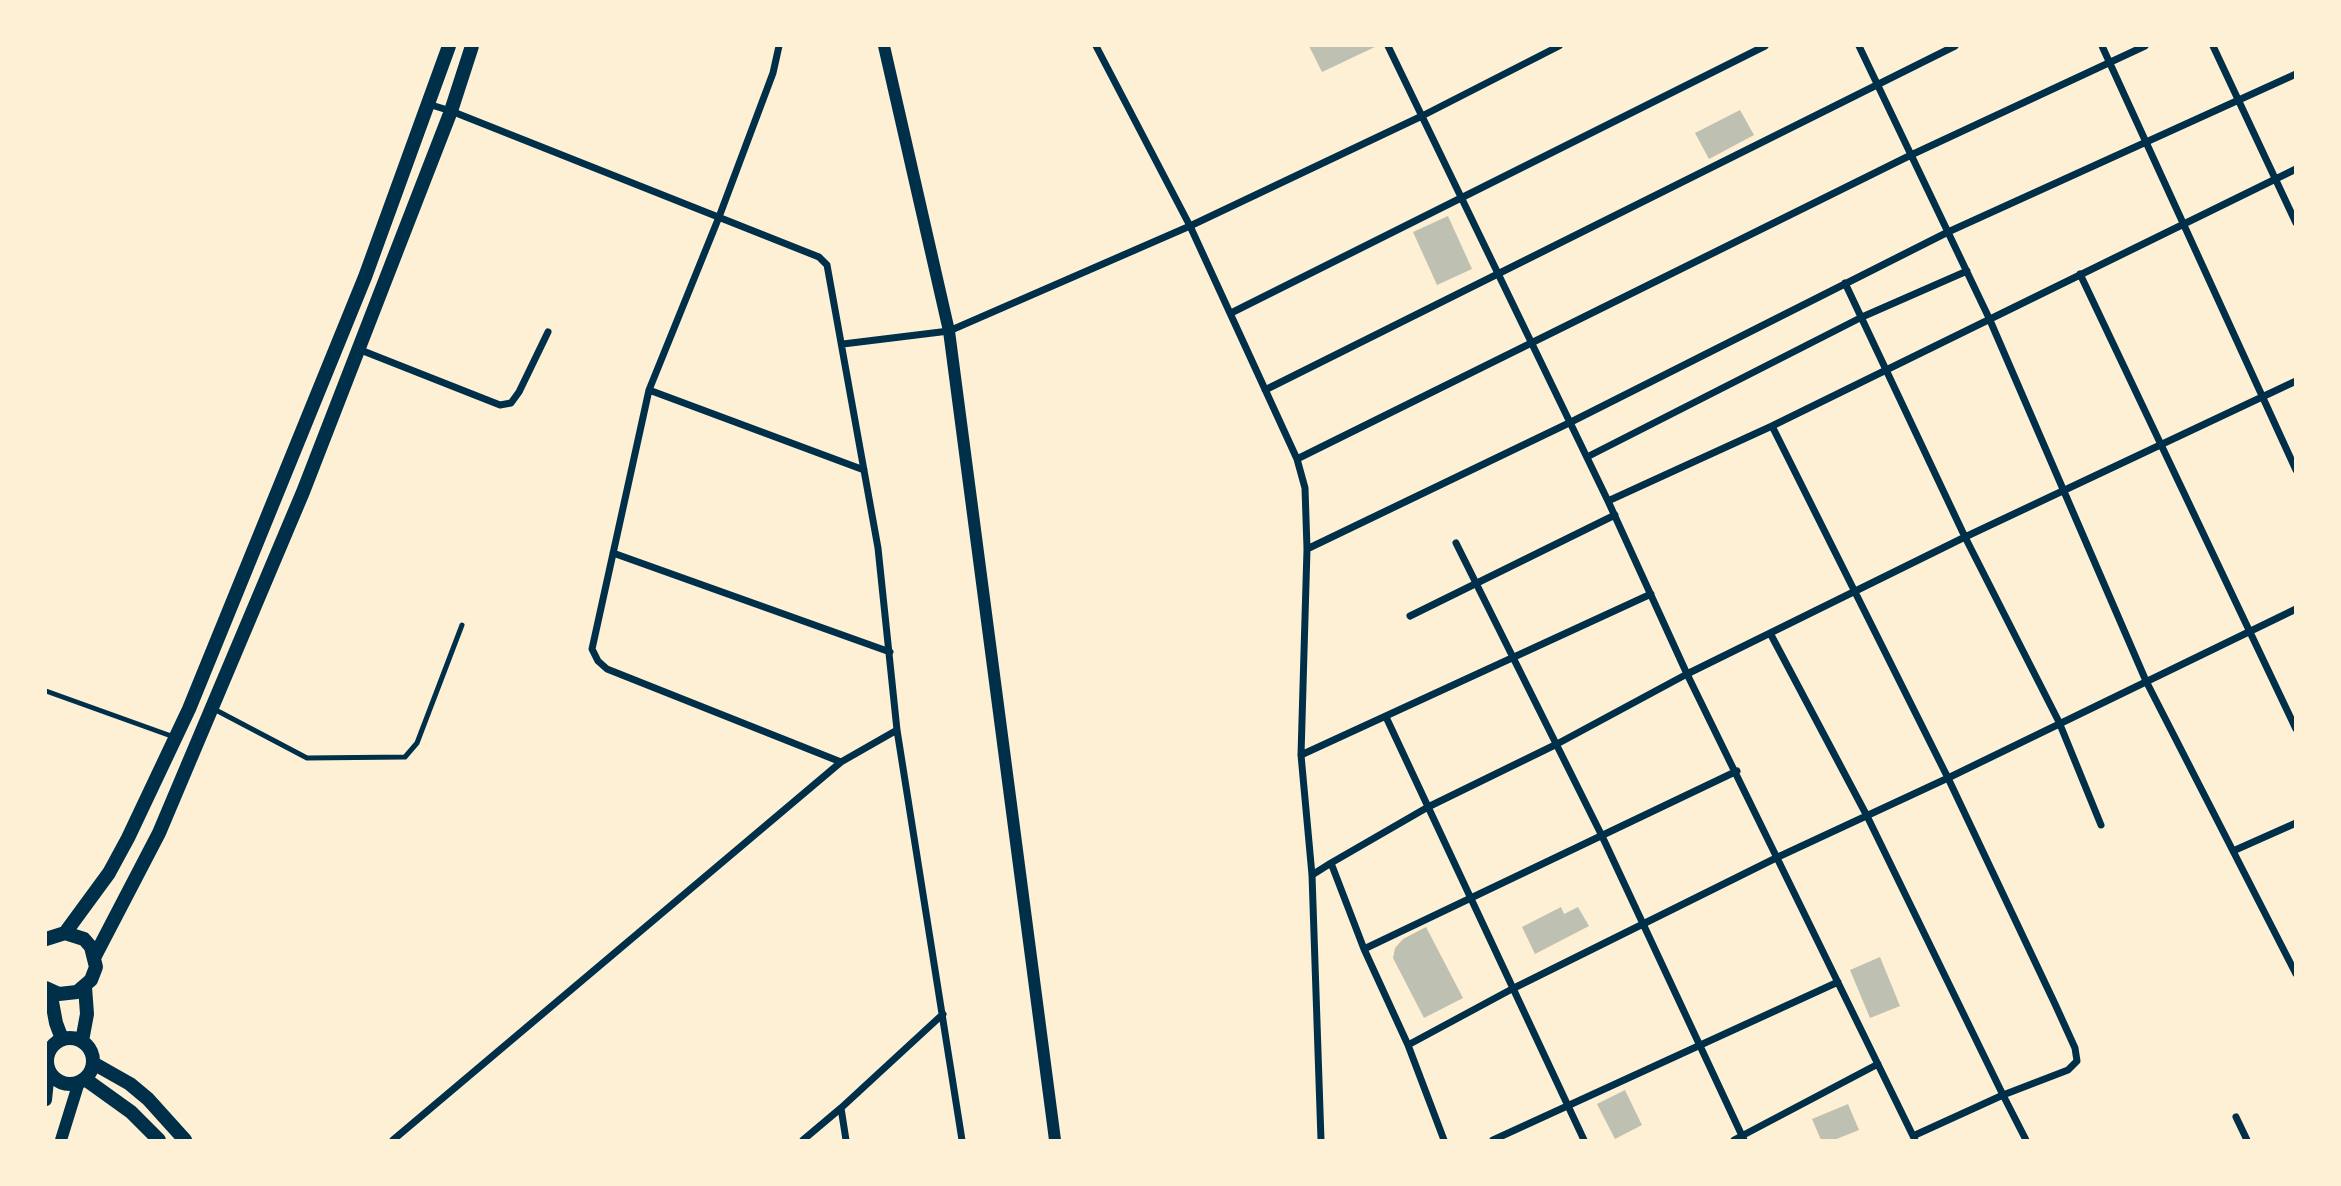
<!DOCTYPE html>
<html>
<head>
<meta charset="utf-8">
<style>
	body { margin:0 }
	#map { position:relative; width:2341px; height:1186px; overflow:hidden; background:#fdf0d5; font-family:Karla,sans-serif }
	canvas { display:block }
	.frame { position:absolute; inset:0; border:47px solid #fdf0d5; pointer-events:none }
</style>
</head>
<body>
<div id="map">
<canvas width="2341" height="1186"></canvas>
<div class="frame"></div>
</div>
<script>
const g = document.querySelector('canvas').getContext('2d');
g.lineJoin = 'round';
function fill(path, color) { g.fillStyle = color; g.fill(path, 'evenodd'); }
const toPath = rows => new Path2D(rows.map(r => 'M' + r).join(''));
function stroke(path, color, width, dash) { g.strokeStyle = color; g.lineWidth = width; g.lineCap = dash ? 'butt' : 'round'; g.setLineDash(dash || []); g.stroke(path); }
const building = toPath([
	[1309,46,1377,46,1322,72],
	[1740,110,1754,135,1709,159,1695,133],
	[1448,216,1472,269,1437,285,1413,232],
	[1561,907,1564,914,1578,907,1589,926,1535,954,1522,927],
	[1426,927,1463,998,1424,1018,1393,958,1395,948,1403,939],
	[1880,957,1900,1006,1870,1018,1850,970],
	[1625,1090,1642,1125,1615,1139,1597,1104],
	[1848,1104,1859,1130,1834,1140,1821,1140,1812,1119]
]);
const service = toPath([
	[46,691,174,737],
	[212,708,307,758,405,757,417,743,462,625]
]);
const minor = toPath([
	[779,46,773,73,719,217,649,390,592,649,598,661,607,669,841,762,897,730],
	[1096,46,1190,226,1297,459,1305,488,1307,549,1301,755,1312,875,1321,1140],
	[1388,46,1608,501,1687,674,1915,1140],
	[1859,46,1989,318,2146,681,2296,974],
	[2102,46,2296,470],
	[2213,46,2296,223],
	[428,104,451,111,819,257,827,265,878,548,897,730,962,1140],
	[2080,274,2296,729],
	[1845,283,1965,537,2059,722,2101,825],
	[1231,313,1765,46],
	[843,344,949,331,1190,226,1422,116,1559,46],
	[358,349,500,405,511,403,519,392,548,332],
	[649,390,864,470],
	[1265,390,1955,46],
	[1587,457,1862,317,1967,271],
	[1297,459,1911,155,2145,46],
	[1608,501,1772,426,2296,169],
	[1456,543,1602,836,1744,1140],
	[1307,549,1569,423,1948,232,2296,74],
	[613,553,890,652],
	[1410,616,1615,515],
	[1770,633,1867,816,2003,1095,2068,1070,2077,1061,2075,1048,2055,1004,1948,778,1772,426],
	[1386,717,1584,1140],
	[1301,755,1651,594],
	[2233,851,2296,823],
	[1331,863,1428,807,1557,744,1687,674,1965,537,2296,381],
	[1312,875,1331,863,1364,949,1408,1045,1444,1140],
	[1364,949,1737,771],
	[1408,1045,1512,989,1778,857,1948,778,2296,609],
	[2236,1117,2247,1140],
	[1913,1136,2003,1095,2026,1140],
	[393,1140,841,762],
	[803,1140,841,1108],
	[846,1140,841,1108,943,1014],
	[1493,1140,1838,982],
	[1734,1140,1878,1064]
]);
const tertiary = toPath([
	[884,46,949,331,1055,1140],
	[46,1100,49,1071],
	[61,1140,79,1082]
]);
const secondary = toPath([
	[65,933,109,873,128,838,189,709,365,277,449,46],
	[46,939,65,933,84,939,91,947,96,967,91,980,77,992,59,994,46,988],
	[95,956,159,833,303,492,451,111,472,46],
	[50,991,56,1023,62,1039],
	'47 1061a23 23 0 1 1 46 0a23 23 0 1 1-46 0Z',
	[82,1041,87,1014,85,987],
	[93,1063,130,1084,148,1099,185,1140],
	[85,1079,131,1112,159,1140]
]);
fill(building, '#bec0b2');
stroke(service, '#003049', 5);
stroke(minor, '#003049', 7);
stroke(tertiary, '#003049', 12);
stroke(secondary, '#003049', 14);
</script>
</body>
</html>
